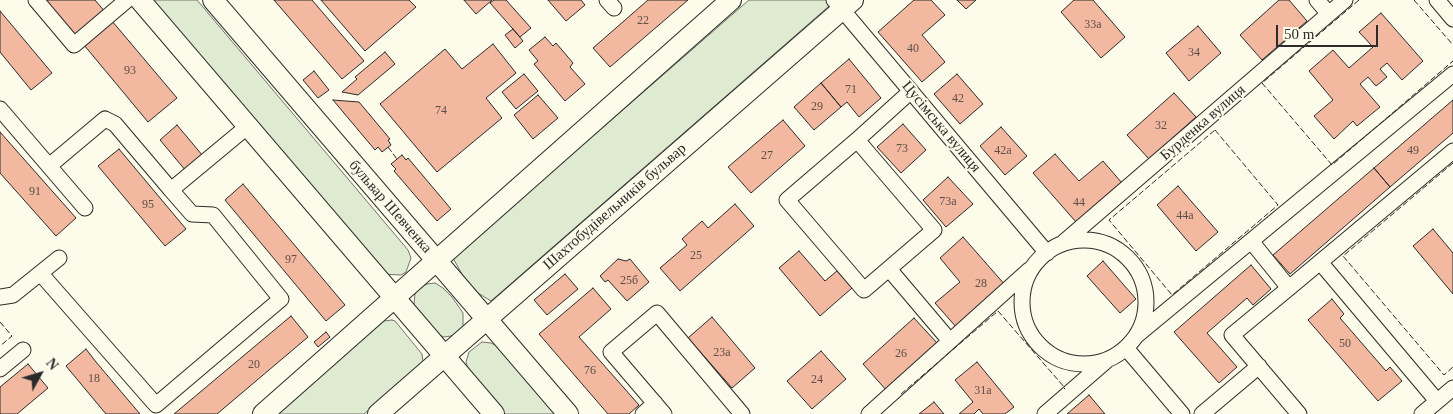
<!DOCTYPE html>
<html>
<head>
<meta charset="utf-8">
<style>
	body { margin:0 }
	#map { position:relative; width:1453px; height:414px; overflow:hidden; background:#fdfbea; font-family:Georgia,serif }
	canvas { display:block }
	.north { position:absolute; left:15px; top:349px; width:50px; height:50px; -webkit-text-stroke:4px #fdfbea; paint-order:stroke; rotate:51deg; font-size:14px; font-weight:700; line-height:20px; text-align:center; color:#2b2b2b }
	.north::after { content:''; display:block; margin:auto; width:18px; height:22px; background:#2b2b2b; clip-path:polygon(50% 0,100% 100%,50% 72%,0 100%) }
	.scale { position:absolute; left:1276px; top:25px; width:102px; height:22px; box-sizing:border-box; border:2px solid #2b2b2b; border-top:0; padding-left:6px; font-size:15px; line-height:18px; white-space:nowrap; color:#2b2b2b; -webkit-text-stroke:4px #fdfbea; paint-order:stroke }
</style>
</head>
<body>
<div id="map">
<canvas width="1453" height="414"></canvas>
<div class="north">N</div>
<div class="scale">50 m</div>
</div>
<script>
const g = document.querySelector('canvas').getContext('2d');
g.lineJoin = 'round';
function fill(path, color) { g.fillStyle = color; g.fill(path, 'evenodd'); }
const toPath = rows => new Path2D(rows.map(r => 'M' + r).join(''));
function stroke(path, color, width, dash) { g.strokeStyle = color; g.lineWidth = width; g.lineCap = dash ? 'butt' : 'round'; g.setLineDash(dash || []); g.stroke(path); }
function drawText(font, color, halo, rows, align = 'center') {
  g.font = font + ' Georgia,serif'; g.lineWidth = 4; g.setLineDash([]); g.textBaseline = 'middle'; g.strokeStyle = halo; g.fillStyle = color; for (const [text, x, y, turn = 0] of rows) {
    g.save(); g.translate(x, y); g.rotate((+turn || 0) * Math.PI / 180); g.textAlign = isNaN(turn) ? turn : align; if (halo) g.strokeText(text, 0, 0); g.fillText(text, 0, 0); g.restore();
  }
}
const green = toPath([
	[147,0,197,0,408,250,411,258,406,272,401,275,381,274,147,0],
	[749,0,836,0,491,301,478,293,463,276,453,258,749,0],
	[435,283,443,288,452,297,463,313,463,327,459,333,451,336,444,337,435,333,414,305,415,293,419,288,427,284,435,283],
	[392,320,395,321,422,354,423,362,364,414,277,414,384,321,392,320],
	[482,342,491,343,497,346,555,414,505,414,468,369,466,362,469,352,482,342]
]);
const building = toPath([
	[46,0,95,0,106,13,77,38,46,0],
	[274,0,312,0,364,61,342,79,274,0],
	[321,0,409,0,416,7,365,51,321,0],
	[464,0,492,0,476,14,464,0],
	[494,0,506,0,531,28,520,37,490,3,494,0],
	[548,0,581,0,585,5,566,21,548,0],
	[648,0,688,0,610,67,593,48,648,0],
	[914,0,931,0,945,15,922,35,945,62,922,82,878,32,914,0],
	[957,0,976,0,966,9,957,0],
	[1074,0,1093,0,1125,37,1101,58,1061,12,1074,0],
	[1279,0,1289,0,1307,21,1262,60,1240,35,1279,0],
	[0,11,52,73,31,90,0,52,0,11],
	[1381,13,1423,61,1402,80,1387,63,1380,69,1387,77,1376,86,1368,77,1360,84,1380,107,1357,126,1353,121,1334,139,1314,116,1333,100,1309,71,1333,50,1349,68,1373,47,1359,32,1381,13],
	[112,21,177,98,148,122,84,45,112,21],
	[1198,26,1221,53,1189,81,1166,53,1198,26],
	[513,29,523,41,515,48,505,35,513,29],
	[545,37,553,46,556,43,573,63,570,67,585,84,565,101,534,64,538,61,529,50,545,37],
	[493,44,516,73,486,98,502,118,437,172,380,104,445,49,462,69,493,44],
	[385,52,395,64,358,95,342,92,357,79,355,77,385,52],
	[849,59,881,98,859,117,847,102,841,107,821,83,849,59],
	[314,71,329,90,318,98,303,80,314,71],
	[524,74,538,91,516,109,502,92,524,74],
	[957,74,983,104,960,124,934,94,957,74],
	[821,83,841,107,814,130,794,107,821,83],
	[1174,93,1196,117,1149,159,1127,135,1174,93],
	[538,95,558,118,533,139,514,115,538,95],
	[333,100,359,102,390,139,388,140,391,145,382,152,378,147,375,150,333,100],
	[1453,100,1453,133,1390,187,1374,168,1453,100],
	[783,120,805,146,751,193,728,167,783,120],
	[903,124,926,150,901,173,877,147,903,124],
	[177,125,203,156,186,171,160,140,177,125],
	[1001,127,1027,156,1005,175,980,146,1001,127],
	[0,132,76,218,56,236,0,173,0,132],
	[119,149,186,229,165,246,98,166,119,149],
	[1055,154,1079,181,1103,161,1122,183,1076,222,1033,173,1055,154],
	[402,155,406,160,408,158,451,209,437,221,394,171,396,169,391,164,402,155],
	[1374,168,1390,187,1290,274,1273,255,1374,168],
	[948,177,973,204,946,227,923,200,948,177],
	[243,184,345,305,326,321,225,200,243,184],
	[1178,186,1218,232,1196,251,1157,205,1178,186],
	[735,204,754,226,680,291,660,268,687,245,682,239,702,221,708,228,735,204],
	[1433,229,1453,253,1453,294,1413,246,1433,229],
	[963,237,1006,286,957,328,935,303,960,282,940,258,963,237],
	[799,251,825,281,837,271,852,288,820,316,779,268,799,251],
	[618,259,626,261,630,259,649,282,627,301,608,280,605,282,600,276,618,259],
	[1103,261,1136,299,1120,313,1087,276,1103,261],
	[1251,265,1271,289,1253,305,1247,298,1207,333,1237,367,1219,383,1174,332,1251,265],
	[565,274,578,289,547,315,534,300,565,274],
	[593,288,611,309,579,337,639,405,629,414,608,414,539,334,593,288],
	[1332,299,1344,314,1340,318,1386,371,1390,367,1402,381,1378,401,1308,320,1332,299],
	[291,316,308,337,217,414,174,414,291,316],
	[712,317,755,368,732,388,688,338,712,317],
	[914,318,938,344,887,391,863,364,914,318],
	[326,332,330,337,318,347,314,342,326,332],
	[86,349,96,362,140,414,106,414,66,366,86,349],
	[821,351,846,379,812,409,787,381,821,351],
	[977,362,1014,407,1005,414,983,414,979,409,974,414,959,414,973,402,955,380,977,362],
	[28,364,48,388,17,414,0,414,0,387,28,364],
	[1089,395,1105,414,1067,414,1089,395],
	[934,402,944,414,919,414,934,402]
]);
const minor = toPath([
	[36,0,74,45,127,0],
	[607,0,614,8],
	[834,0,1047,253],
	[1317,0,1329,14],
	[1437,0,1453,19],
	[0,109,85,208],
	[857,140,934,230,864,290,787,200,857,140],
	[857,140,911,91],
	[49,166,105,119,115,124,171,190],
	'1022 302a62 62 0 1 1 124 0a62 62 0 1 1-124 0Z',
	[1251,241,1289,288,1453,151],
	[1064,242,1345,0],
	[1320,262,1437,401],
	[889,269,950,341],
	[41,274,156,405,281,299,213,215,192,214,171,190,248,126],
	[1289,288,1232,335,1299,414],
	[0,297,13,295,59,258],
	[1136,336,1453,74],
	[1126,348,1182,414],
	[0,369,23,350],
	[643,414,655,403],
	[664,414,611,352,657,313,742,414],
	[869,414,1029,270],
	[1045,414,1106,361],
	[1202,414,1259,366],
	[1422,414,1453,388]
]);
const major = toPath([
	[140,0,494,414],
	[213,0,568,414],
	[263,414,731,0],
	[378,414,853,0]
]);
const fence = toPath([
	[1359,0,1262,83,1332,165,1453,61],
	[1414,0,1453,45],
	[1215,130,1278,205,1172,295,1109,220,1215,130],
	[388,147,397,159],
	[1453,163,1343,256,1444,375,1453,367],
	[0,322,12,336,0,346],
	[901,394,998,311,1065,388,1064,389]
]);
const numberNames = [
	["22",643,21],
	["33а",1093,25],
	["40",913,49],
	["34",1194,53],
	["93",130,71],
	["71",851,90],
	["42",958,99],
	["29",817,107],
	["74",441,111],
	["32",1161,126],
	["73",902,149],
	["42а",1003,151],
	["49",1413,151],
	["27",767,156],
	["91",35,192],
	["73а",948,202],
	["44",1079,203],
	["95",148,205],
	["44а",1185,216],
	["25",696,256],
	["97",291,260],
	["25б",629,281],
	["28",981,284],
	["50",1345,344],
	["23а",722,353],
	["26",901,354],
	["20",254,365],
	["76",590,371],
	["18",94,379],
	["24",817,380],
	["31а",983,391]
];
const streetNames = [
	["Бурденка вулиця",1203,123,-41],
	["Цусімська вулиця",941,127,50],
	["бульвар Шевченка",390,207,49],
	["Шахтобудівельників бульвар",615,207,-41]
];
fill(green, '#deebd1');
stroke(green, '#74746e', 1);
fill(building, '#f2b8a0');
stroke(building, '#2b2b2b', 1);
stroke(minor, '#2b2b2b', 17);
stroke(major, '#2b2b2b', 22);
stroke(minor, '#fdfbea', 15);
stroke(major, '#fdfbea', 20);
stroke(fence, '#2b2b2b', 1, [6, 2.5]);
drawText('12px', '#5d4e48', null, numberNames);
drawText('15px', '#2b2b2b', '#fdfbea', streetNames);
</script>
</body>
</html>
